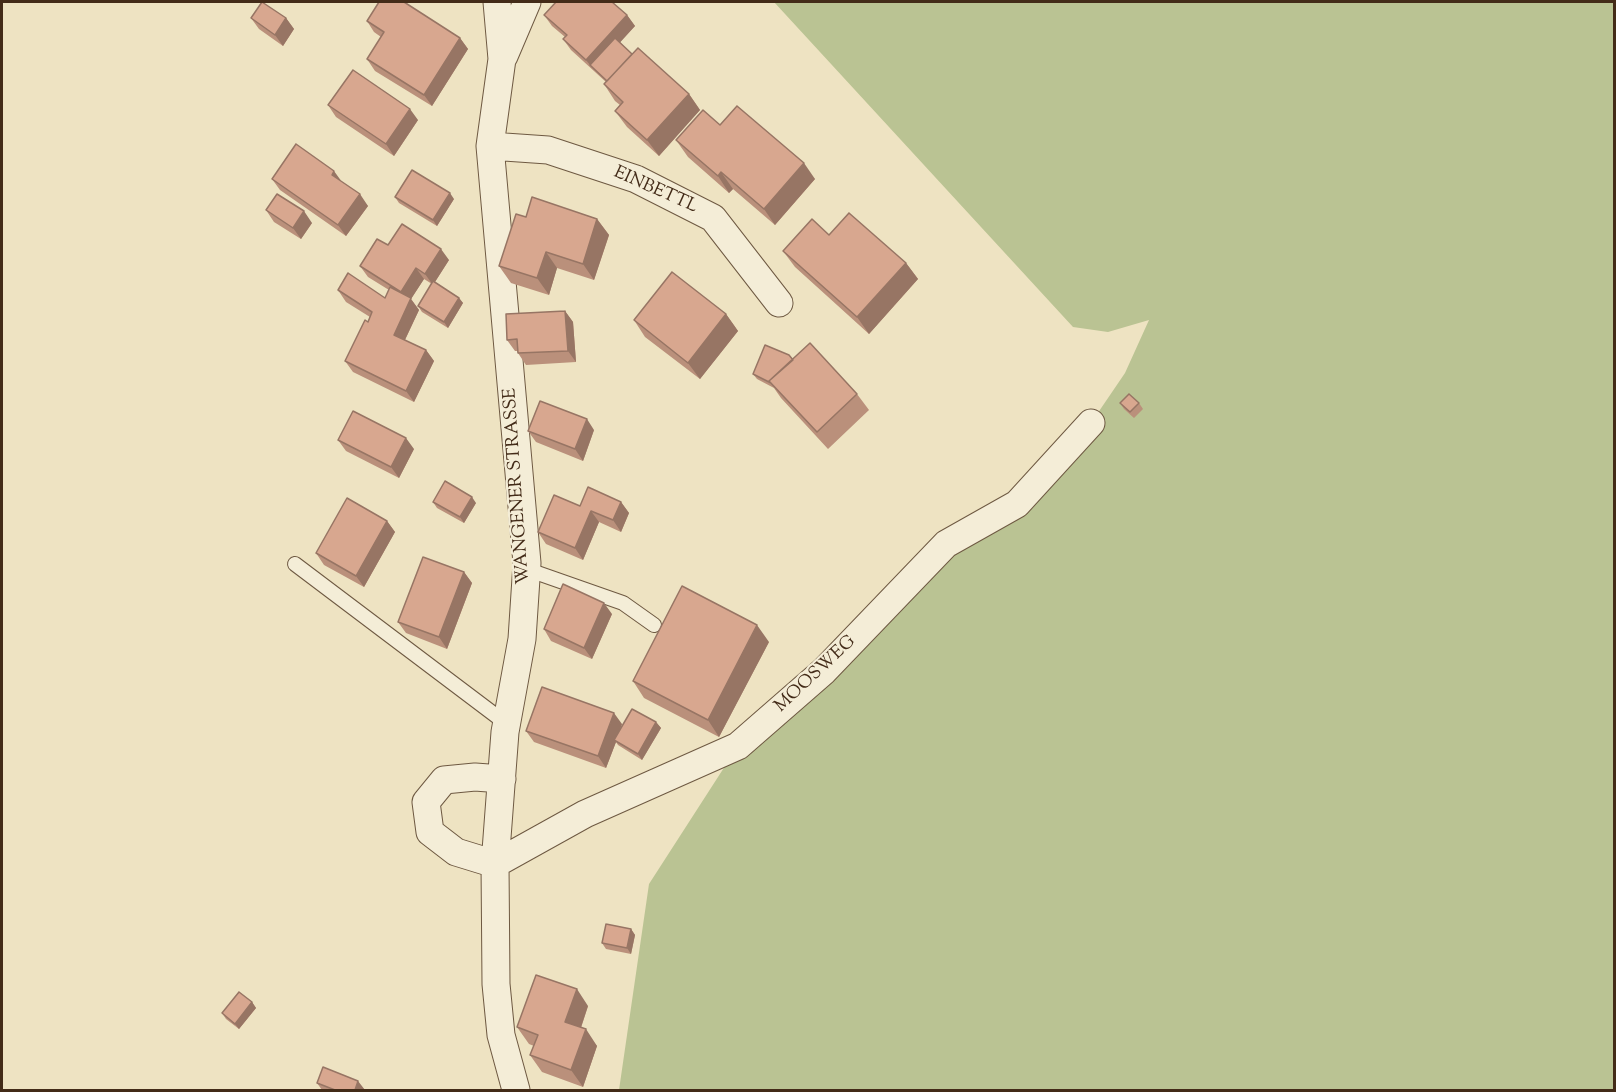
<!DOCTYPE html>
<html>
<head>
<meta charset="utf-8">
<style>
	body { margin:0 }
	#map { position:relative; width:1616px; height:1092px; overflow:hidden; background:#eee3c2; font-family:"Sorts Mill Goudy",serif }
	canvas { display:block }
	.frame { position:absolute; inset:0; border:3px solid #432b18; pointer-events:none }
</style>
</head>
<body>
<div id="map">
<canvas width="1616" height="1092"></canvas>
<div class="frame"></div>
</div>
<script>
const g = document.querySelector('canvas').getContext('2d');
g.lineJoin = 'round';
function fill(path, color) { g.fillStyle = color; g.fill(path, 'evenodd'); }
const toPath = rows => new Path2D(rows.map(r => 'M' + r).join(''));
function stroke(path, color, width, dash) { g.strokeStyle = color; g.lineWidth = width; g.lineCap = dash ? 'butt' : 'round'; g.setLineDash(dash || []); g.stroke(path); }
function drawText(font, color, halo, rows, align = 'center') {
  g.font = font + ' "Sorts Mill Goudy",serif'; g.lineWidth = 4.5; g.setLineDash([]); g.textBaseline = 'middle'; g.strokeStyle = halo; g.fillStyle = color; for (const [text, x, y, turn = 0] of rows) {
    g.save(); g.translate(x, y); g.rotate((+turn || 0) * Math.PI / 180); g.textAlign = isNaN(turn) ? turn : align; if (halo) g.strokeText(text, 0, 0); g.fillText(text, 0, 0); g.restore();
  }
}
const green = toPath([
	[774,2,1614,2,1614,1090,619,1090,649,884,738,746,946,544,1017,504,1091,423,1125,373,1149,320,1108,332,1073,327]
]);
const lane = toPath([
	[295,564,507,724],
	[526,569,623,603,654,625]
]);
const street = toPath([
	[497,2,502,59,490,146,527,563,522,639,505,732,495,864,496,984,501,1035,516,1090],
	[504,56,527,2],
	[490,146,548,150,636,179,713,218,779,303],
	[495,864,585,814,738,746,824,671,946,544,1017,504,1091,423],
	[495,864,456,852,430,832,426,802,444,780,475,777,502,779]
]);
const wall = toPath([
	[544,15,627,15,635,26,620,42,632,54,689,94,700,110,659,156,627,127,615,111,620,105,615,101,604,84,606,82,571,50,563,39,565,37,552,26],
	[251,18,286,18,294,29,283,46,259,29],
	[367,21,460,38,468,49,432,106,375,71,367,59,381,37,374,32],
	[328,105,418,120,394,156,336,117],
	[720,125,815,179,775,225,733,189,729,193,688,157,676,140],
	[272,179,342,182,368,206,346,236,280,190],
	[395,197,454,199,437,226,399,203],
	[266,210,312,223,301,239,274,222],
	[526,217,597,219,609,235,594,280,557,268,549,295,511,283,499,266],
	[829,235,906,263,918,279,869,334,795,267,783,251],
	[388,245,449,260,435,282,459,298,463,303,448,328,422,312,418,306,432,284,424,279,411,299,419,310,405,340,426,350,434,361,414,402,353,372,345,361,370,317,346,302,338,290,385,298,389,290,368,277,360,266],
	[565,311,573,322,576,362,526,365,518,353,517,351,515,351,507,340],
	[726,314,738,331,700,379,645,337,634,320],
	[793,360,857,394,869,410,828,449,781,398,774,388,757,379,753,374],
	[1120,403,1139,403,1143,409,1134,418,1124,409],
	[594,430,583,461,536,442,528,431],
	[338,440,414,449,399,478,346,451],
	[433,502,476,503,464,523,437,508],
	[621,502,629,513,621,532,599,522,583,560,546,544,538,532,580,506],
	[387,521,395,532,364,587,324,565,316,553],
	[464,572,472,583,447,649,406,633,398,622],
	[612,614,592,659,551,641,544,629],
	[769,642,719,737,644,698,633,681],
	[656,722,661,728,642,760,618,745,616,742,606,768,534,742,526,731,622,724,620,729],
	[631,929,635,935,631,954,606,949,602,943],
	[252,1002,256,1008,239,1029,226,1019,222,1013],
	[588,1006,581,1028,597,1046,583,1087,542,1072,530,1055,534,1046,529,1044,517,1027],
	[317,1083,365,1090,322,1090]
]);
const shadedWall = toPath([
	[627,15,635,26,595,70,590,65,586,60],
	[286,18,294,29,283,46,275,35],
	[460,38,468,49,432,106,424,95],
	[689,94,700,110,659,156,647,140],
	[410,109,418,120,394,156,386,144],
	[804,163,815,179,775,225,764,209],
	[334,171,342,182,332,175],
	[721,172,733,189,729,193,718,176],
	[450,193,454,199,437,226,433,220],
	[360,194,368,206,346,236,338,225],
	[304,211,312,223,301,239,293,228],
	[597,219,609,235,594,280,583,264],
	[441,249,449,260,433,285,425,274],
	[546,252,557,268,549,295,537,278],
	[906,263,918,279,869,334,857,317],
	[416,268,424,279,411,299,419,310,402,346,394,335,409,302,401,292],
	[459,298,463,303,448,328,444,322],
	[565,311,573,322,576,362,568,351],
	[726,314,738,331,700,379,688,363],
	[426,350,434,361,414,402,406,391],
	[587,419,594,430,583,461,575,449],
	[406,438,414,449,399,478,391,467],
	[472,497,476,503,464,523,460,517],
	[621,502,629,513,621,532,613,520],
	[591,511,599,522,583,560,575,548],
	[387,521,395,532,364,587,356,576],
	[464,572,472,583,447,649,439,637],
	[604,603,612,614,592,659,584,648],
	[757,625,769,642,719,737,708,720],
	[614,713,622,724,616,741,614,740,616,742,606,768,598,756],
	[656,722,661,728,642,760,638,754],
	[631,929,635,935,631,954,627,948],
	[577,989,588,1006,577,1039,565,1022],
	[252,1002,256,1008,239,1029,235,1024],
	[586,1029,597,1046,583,1087,571,1070],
	[358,1081,365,1090,355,1090]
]);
const building = toPath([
	[262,2,286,18,275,35,251,18,262,2],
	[379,2,404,2,460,38,424,95,367,59,384,32,367,21,379,2],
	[556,2,612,2,627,15,586,60,563,39,567,35,544,15,556,2],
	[615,38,632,54,607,81,590,65,615,38],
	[638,48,689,94,647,140,615,111,623,102,604,84,638,48],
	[353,70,410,109,386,144,328,105,353,70],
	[737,106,804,163,764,209,721,172,718,176,676,140,703,110,720,125,737,106],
	[296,144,334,171,332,175,360,194,338,225,272,179,296,144],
	[412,170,450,193,433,220,395,197,412,170],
	[277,194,304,211,293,228,266,210,277,194],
	[532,197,597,219,583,264,546,252,537,278,499,266,516,214,526,217,532,197],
	[849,213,906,263,857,317,783,251,812,219,829,235,849,213],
	[402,224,441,249,425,274,416,268,401,292,360,266,377,239,388,245,402,224],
	[672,272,726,314,688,363,634,320,672,272],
	[348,273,385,298,390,287,411,298,394,335,426,350,406,391,345,361,365,320,368,322,372,312,338,290,348,273],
	[433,281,459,298,444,322,418,306,433,281],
	[565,311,568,351,518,353,517,339,507,340,506,314,565,311],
	[810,343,857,394,817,432,769,381,810,343],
	[765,345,789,355,793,360,769,381,771,383,753,374,765,345],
	[1129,394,1139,403,1130,412,1120,403,1129,394],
	[540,401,587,419,575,449,528,431,540,401],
	[353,411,406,438,391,467,338,440,353,411],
	[445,481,472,497,460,517,433,502,445,481],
	[588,487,621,502,613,520,591,511,575,548,538,532,554,495,580,506,588,487],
	[347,498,387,521,356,576,316,553,347,498],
	[423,557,464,572,439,637,398,622,423,557],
	[563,584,604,603,584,648,544,629,563,584],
	[682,586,757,625,708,720,633,681,682,586],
	[542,687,614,713,598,756,526,731,542,687],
	[632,709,656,722,638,754,614,740,632,709],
	[606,924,631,929,627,948,602,943,606,924],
	[536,975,577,989,565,1022,586,1029,571,1070,530,1055,538,1035,517,1027,536,975],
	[239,992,252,1002,235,1024,222,1013,239,992],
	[323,1067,358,1081,355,1090,335,1090,317,1083,323,1067]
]);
const streetNames = [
	["EINBETTL",655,191,24],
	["WANGENER STRASSE",518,486,-94],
	["MOOSWEG",816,675,-43]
];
fill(green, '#bac393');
stroke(lane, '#6e5942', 16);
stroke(street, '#6e5942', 29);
stroke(lane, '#f4edd7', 14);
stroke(street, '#f4edd7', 27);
fill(wall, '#ba907b');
fill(shadedWall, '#977564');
fill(building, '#d8a78f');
stroke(building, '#977564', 1.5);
drawText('18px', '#432b18', '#f4edd7', streetNames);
</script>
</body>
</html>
